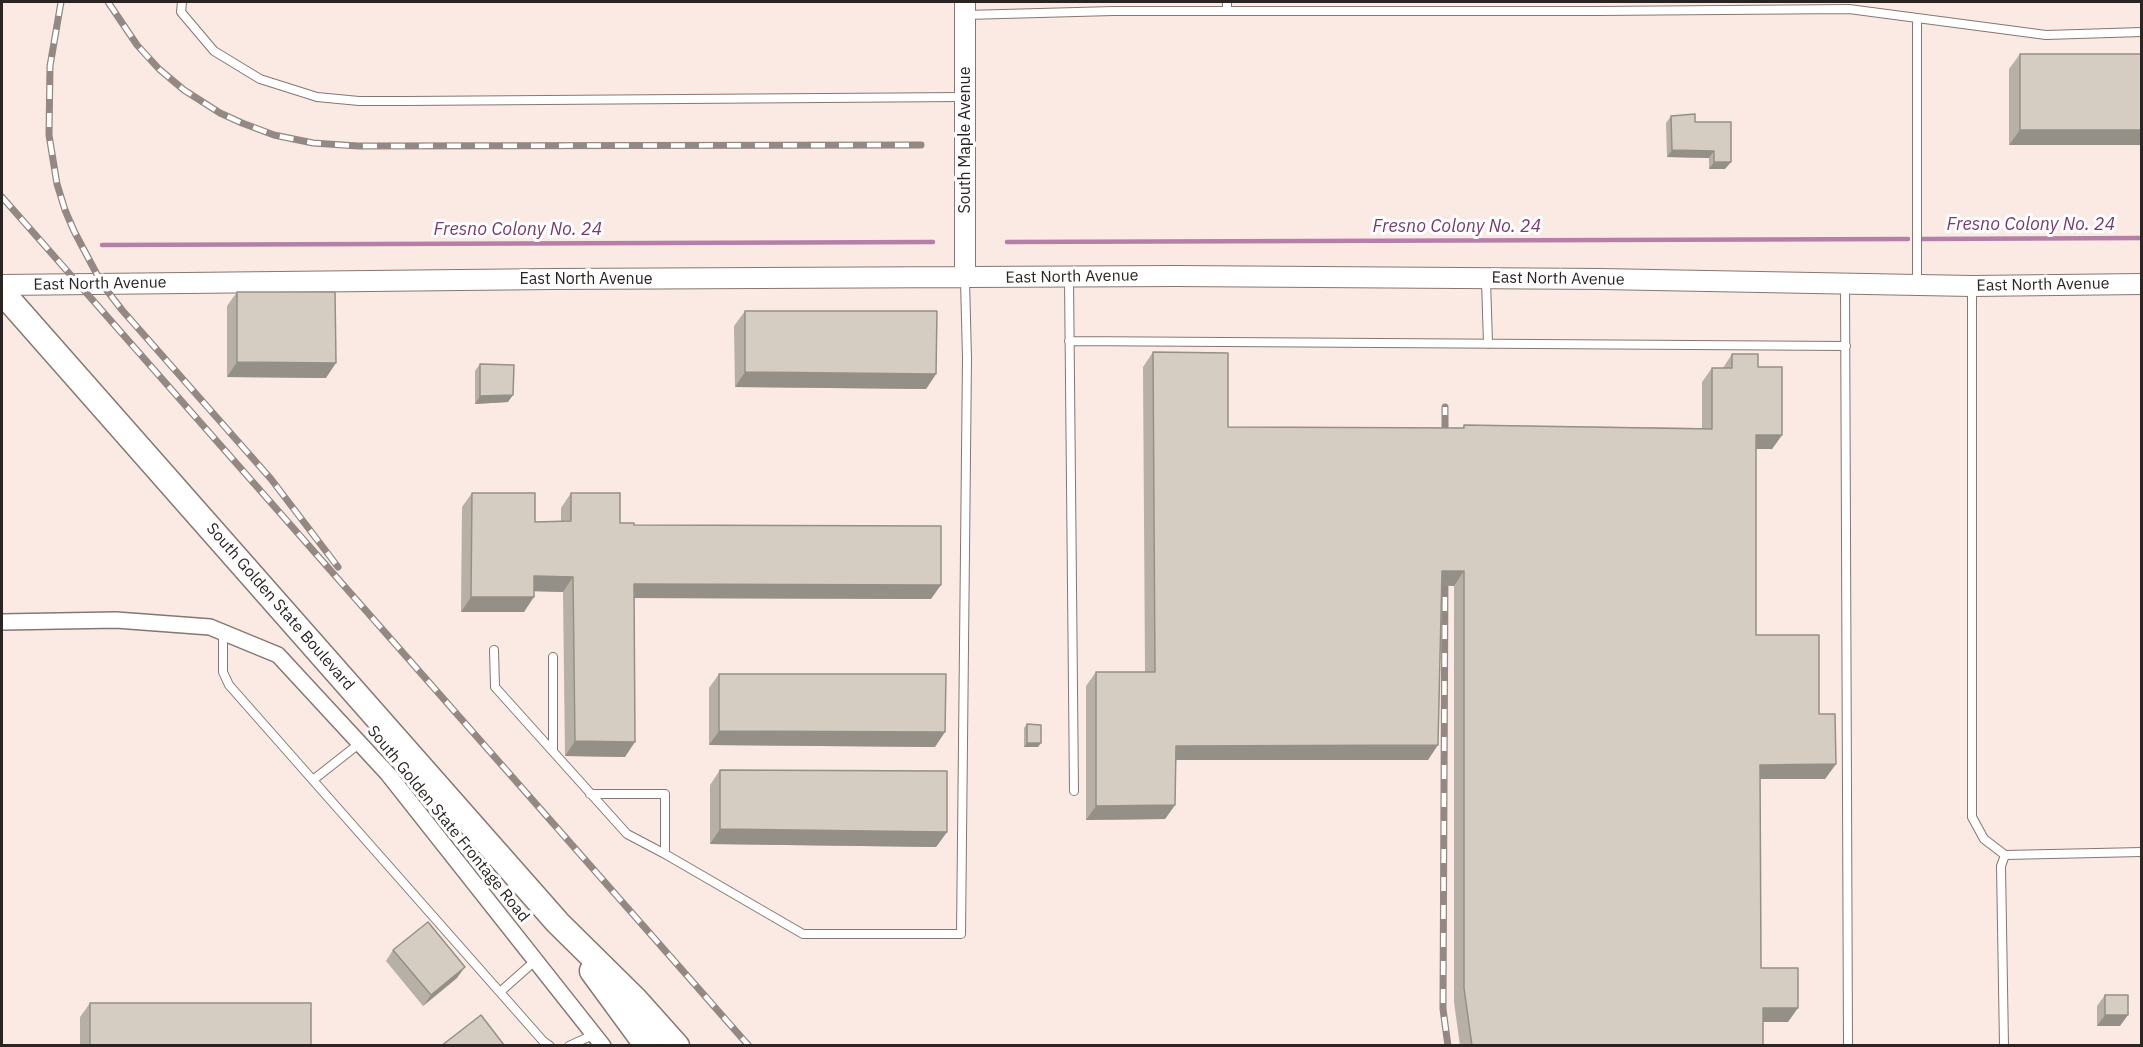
<!DOCTYPE html>
<html>
<head>
<meta charset="utf-8">
<style>
	body { margin:0 }
	#map { position:relative; width:2143px; height:1047px; overflow:hidden; background:#faeae3; font-family:"IBM Plex Sans",sans-serif }
	canvas { display:block }
	.frame { position:absolute; inset:0; border:3px solid #2a2422; pointer-events:none }
</style>
</head>
<body>
<div id="map">
<canvas width="2143" height="1047"></canvas>
<div class="frame"></div>
</div>
<script>
const g = document.querySelector('canvas').getContext('2d');
g.lineJoin = 'round';
const toPath = rows => new Path2D(rows.map(r => 'M' + r).join(''));
function stroke(path, color, width, dash) { g.strokeStyle = color; g.lineWidth = width; g.lineCap = dash ? 'butt' : 'round'; g.setLineDash(dash || []); g.stroke(path); }
function fill(path, color) { g.fillStyle = color; g.fill(path, 'evenodd'); }
function drawText(font, color, halo, rows, align = 'center') {
  g.font = font + ' "IBM Plex Sans",sans-serif'; g.lineWidth = 6; g.setLineDash([]); g.textBaseline = 'middle'; g.strokeStyle = halo; g.fillStyle = color; for (const [text, x, y, turn = 0] of rows) {
    g.save(); g.translate(x, y); g.rotate((+turn || 0) * Math.PI / 180); g.textAlign = isNaN(turn) ? turn : align; if (halo) g.strokeText(text, 0, 0); g.fillText(text, 0, 0); g.restore();
  }
}
const stream = toPath([
	[1922,239,2142,238],
	[1007,242,1908,239],
	[102,245,933,242]
]);
const service = toPath([
	[182,2,181,12,214,51,260,79,317,97,359,101,405,101,963,97],
	[1227,2,1227,11],
	[966,15,1113,11,1597,11,1849,9,2046,35,2142,32],
	[1069,278,1074,791],
	[1486,280,1488,344],
	[1845,284,1848,1046],
	[1917,284,1917,18],
	[1972,288,1972,817,1984,839,2005,855,2142,852],
	[1069,341,1846,346],
	[223,632,223,672,229,685,543,1041,550,1046],
	[494,650,495,687,627,834,665,854,803,934,961,934,967,358,965,280],
	[553,657,553,751],
	[313,780,360,743],
	[590,794,665,794,665,854],
	[500,992,536,960],
	[569,1046,595,1034],
	[2004,1046,2001,866,2005,855]
]);
const minor = toPath([
	[2,622,116,620,210,627,278,655,388,774,603,1046]
]);
const tertiary = toPath([
	[965,2,965,278],
	[2,285,553,279,1175,276,1601,279,1972,286,2142,284]
]);
const primary = toPath([
	[2,292,558,923,635,999,677,1046],
	[592,971,647,1046]
]);
const rail = toPath([
	[61,2,50,66,49,135,57,184,65,210,74,231,102,284,122,310,271,479,338,567],
	[108,2,137,45,159,69,184,90,220,113,242,123,274,135,313,143,358,146,921,145],
	[2,197,749,1046],
	[1445,443,1445,407],
	[1445,569,1443,1009,1448,1046]
]);
const wall = toPath([
	[2020,54,2142,145,2009,145,2009,69],
	[1671,116,1695,122,1725,169,1709,169,1709,158,1667,157,1666,123],
	[237,292,326,378,227,377,227,306],
	[745,311,936,374,926,389,735,387,734,326],
	[1153,352,1228,427,1463,428,1464,425,1702,428,1702,382,1712,368,1723,368,1732,354,1758,367,1782,435,1772,449,1756,449,1756,635,1819,714,1836,764,1825,779,1760,779,1761,968,1788,1022,1763,1022,1763,1046,1460,1046,1454,1002,1454,586,1441,585,1428,760,1176,760,1175,805,1165,819,1086,820,1086,686,1096,672,1145,672,1143,367],
	[480,364,508,402,475,404,475,371],
	[472,493,535,522,561,521,561,508,571,493,620,523,634,525,931,599,634,598,625,757,565,756,563,592,534,591,524,612,461,612,462,507],
	[719,674,935,747,709,745,709,688],
	[1027,724,1038,747,1024,747,1024,728],
	[720,770,947,832,936,847,710,844,710,785],
	[393,950,457,978,423,1006,386,961],
	[2105,995,2120,1026,2097,1026,2097,1006],
	[90,1003,311,1046,80,1046,80,1017]
]);
const shadedWall = toPath([
	[2020,130,2142,130,2142,145,2009,145],
	[1672,150,1714,151,1709,158,1667,157],
	[1714,162,1731,162,1725,169,1709,169],
	[237,362,336,363,326,378,227,377],
	[745,372,936,374,926,389,735,387],
	[513,395,508,402,475,404,480,396],
	[1756,435,1782,435,1772,449,1745,449],
	[1442,571,1464,571,1454,586,1431,585],
	[534,576,573,577,563,592,524,591],
	[634,584,941,585,931,599,624,598],
	[471,597,534,597,524,612,461,612],
	[719,731,945,732,935,747,709,745],
	[575,741,635,742,625,757,565,756],
	[1027,743,1041,743,1038,747,1024,747],
	[1438,745,1428,760,1166,760,1176,746],
	[1836,764,1825,779,1750,779,1760,765],
	[1175,805,1165,819,1086,820,1096,806],
	[720,829,947,832,936,847,710,844],
	[465,967,457,978,423,1006,431,995],
	[1763,1008,1798,1008,1788,1022,1753,1022],
	[2105,1015,2128,1015,2120,1026,2097,1026]
]);
const building = toPath([
	[2020,54,2142,54,2142,130,2020,130,2020,54],
	[1695,114,1695,122,1731,122,1731,162,1714,162,1714,151,1672,150,1671,116,1695,114],
	[237,292,335,292,336,363,237,362,237,292],
	[745,311,937,311,936,374,745,372,745,311],
	[1153,352,1228,353,1228,427,1464,428,1464,425,1712,429,1712,368,1732,368,1732,354,1758,354,1758,367,1782,367,1782,435,1756,435,1756,635,1819,635,1819,714,1835,714,1836,764,1760,765,1761,968,1798,968,1798,1008,1763,1008,1763,1046,1472,1046,1464,988,1464,571,1442,571,1438,745,1176,746,1175,805,1096,806,1096,672,1155,672,1153,352],
	[480,364,514,365,513,395,480,396,480,364],
	[472,493,535,493,535,522,571,521,571,493,620,493,620,523,634,523,634,525,941,526,941,585,634,584,635,742,575,741,573,577,534,576,534,597,471,597,472,493],
	[719,674,946,674,945,732,719,731,719,674],
	[1027,724,1041,725,1041,743,1027,743,1027,724],
	[720,770,947,771,947,832,720,829,720,770],
	[428,922,465,967,431,995,393,950,428,922],
	[2105,995,2128,995,2128,1015,2105,1015,2105,995],
	[90,1003,311,1003,311,1046,90,1046,90,1003],
	[481,1015,504,1045,441,1046,481,1015]
]);
const streetNames = [
	["South Maple Avenue",965,140,-90],
	["East North Avenue",1072,277,-1],
	["East North Avenue",586,279],
	["East North Avenue",1558,279,1],
	["East North Avenue",100,284,-1],
	["East North Avenue",2043,285,-1],
	["South Golden State Boulevard",280,607,49],
	["South Golden State Frontage Road",448,824,51]
];
const waterNames = [
	["Fresno Colony No. 24",2031,225],
	["Fresno Colony No. 24",1457,227],
	["Fresno Colony No. 24",518,230]
];
stroke(stream, '#b480a8', 4.5);
stroke(service, '#857771', 10);
stroke(minor, '#857771', 18);
stroke(tertiary, '#857771', 22);
stroke(primary, '#857771', 27);
stroke(service, '#fff', 8);
stroke(minor, '#fff', 15);
stroke(tertiary, '#fff', 20);
stroke(primary, '#fff', 24);
stroke(rail, '#938883', 7);
stroke(rail, '#fff', 4.5, [14]);
fill(wall, '#b7b0a6');
fill(shadedWall, '#959087');
fill(building, '#d5cdc1');
stroke(building, '#959087', 1.5);
drawText('16px', '#2a2422', '#fff', streetNames);
drawText('italic 18px', '#7a396e', '#fff', waterNames);
</script>
</body>
</html>
